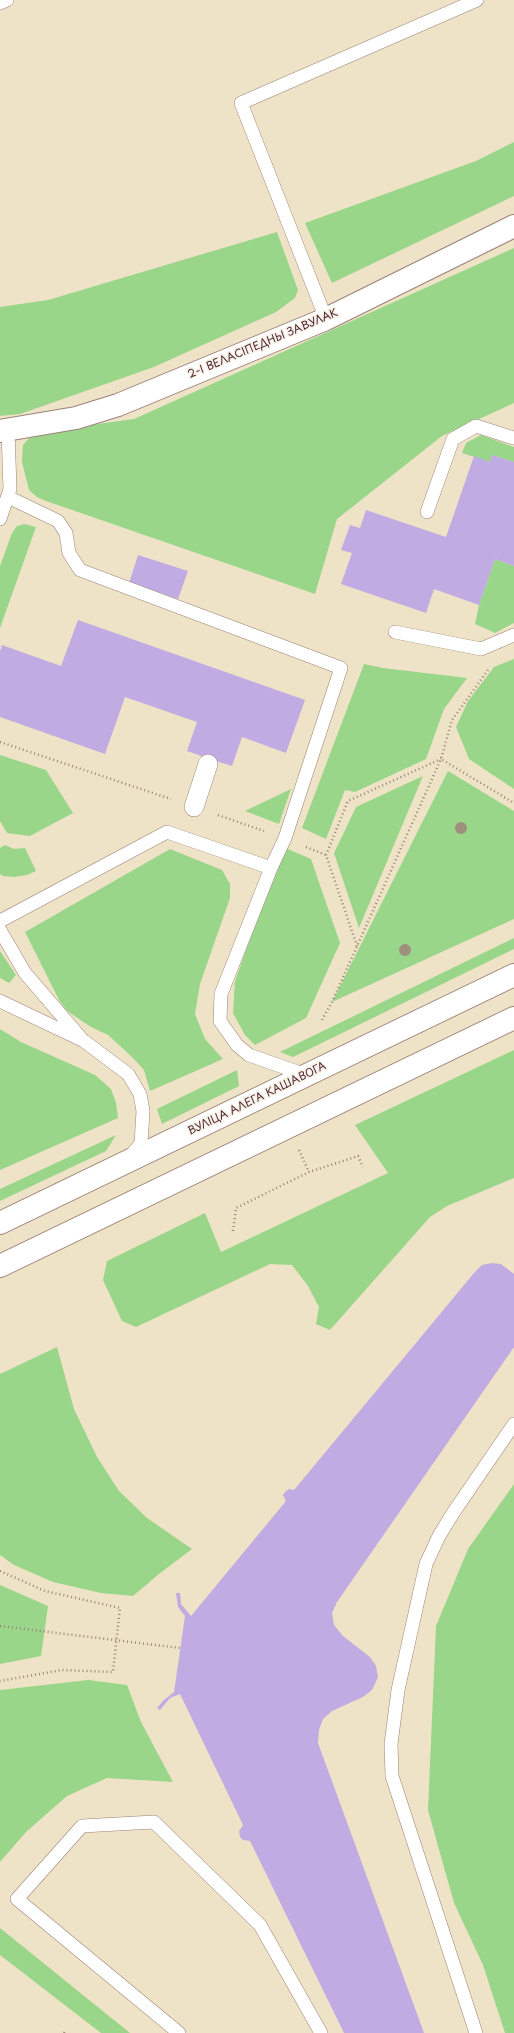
<!DOCTYPE html>
<html>
<head>
<meta charset="utf-8">
<style>
	body { margin:0 }
	canvas { display:block; background:#eee3c6 }
</style>
</head>
<body>
<canvas width="514" height="2033"></canvas>
<script>
const g = document.querySelector('canvas').getContext('2d');
g.lineJoin = 'round';
function fill(path, color) { g.fillStyle = color; g.fill(path, 'evenodd'); }
const toPath = rows => new Path2D(rows.map(r => 'M' + r).join(''));
function stroke(path, color, width, dash) { g.strokeStyle = color; g.lineWidth = width; g.lineCap = dash ? 'butt' : 'round'; g.setLineDash(dash || []); g.stroke(path); }
function drawText(font, color, halo, rows, align = 'center') {
  g.font = font + ' "Playpen Sans",sans-serif'; g.lineWidth = 3.5; g.setLineDash([]); g.textBaseline = 'middle'; g.strokeStyle = halo; g.fillStyle = color; for (const [text, x, y, turn = 0] of rows) {
    g.save(); g.translate(x, y); g.rotate((+turn || 0) * Math.PI / 180); g.textAlign = isNaN(turn) ? turn : align; if (halo) g.strokeText(text, 0, 0); g.fillText(text, 0, 0); g.restore();
  }
}
const green = toPath([
	[514,142,514,196,332,283,305,223,476,161],
	[277,232,298,290,295,298,276,312,154,367,20,414,0,416,0,307,48,300],
	[514,248,514,403,442,436,337,519,315,594,46,501,37,497,29,490,22,462,23,445,32,435,54,430,134,419],
	[481,435,514,447,514,462,492,455,490,462,462,453,466,443],
	[24,524,36,527,0,628,0,566,12,533,17,526],
	[495,559,514,566,514,623,495,633,475,624,479,605],
	[514,659,514,789,469,759,456,727,468,701,494,667],
	[364,664,383,668,467,678,444,709,426,759,355,792,345,790,326,839,302,828],
	[0,755,46,770,73,813,30,836,7,833,0,821],
	[448,771,514,811,514,919,332,1002],
	[423,776,359,928,334,853,356,807],
	[291,789,279,824,245,811],
	[5,845,14,849,25,848,36,871,27,875,14,877,3,876,0,874,0,848],
	[283,847,311,859,340,943,306,1018,255,1045,245,1035,233,1013,235,981],
	[170,849,222,870,230,884,230,898,200,984,195,1014,205,1039,223,1059,150,1091,144,1070,133,1058,108,1035,91,1027,67,1011,59,1000,25,932],
	[514,938,514,949,293,1057,280,1052],
	[0,951,16,975,9,983,0,978],
	[0,1029,21,1042,95,1075,111,1089,116,1103,118,1118,0,1170],
	[514,1050,514,1178,447,1206,430,1217,330,1330,316,1324,319,1307,308,1286,292,1265,270,1264,136,1327,122,1321,103,1280,107,1261,205,1213,221,1252,388,1173,355,1125],
	[237,1070,239,1086,162,1124,157,1109],
	[116,1135,106,1151,0,1201,0,1189],
	[57,1347,74,1409,97,1457,119,1491,147,1518,192,1549,159,1574,133,1596,101,1593,53,1582,14,1565,0,1555,0,1374],
	[514,1484,514,2033,505,2033,483,1965,454,1903,428,1810,436,1626,468,1549],
	[0,1585,48,1606,41,1656,0,1664],
	[88,1680,127,1685,141,1722,173,1782,107,1778,67,1796,26,1832,0,1862,0,1690],
	[0,1928,130,2033,101,2033,0,1955]
]);
const building = toPath([
	[492,455,514,462,514,566,495,559,479,605,434,589,426,613,341,584,352,553,341,550,350,525,360,528,366,510,446,537,474,456,490,462],
	[138,555,188,571,178,599,129,583],
	[78,620,305,700,286,753,242,737,232,766,210,759,187,751,197,722,125,697,105,754,0,717,0,651,2,645,61,666],
	[492,1263,501,1264,514,1274,514,1347,337,1602,332,1613,334,1625,343,1636,370,1657,376,1666,378,1677,372,1690,363,1697,332,1711,323,1719,319,1730,318,1743,424,2033,344,2033,250,1841,243,1840,240,1837,239,1831,243,1825,180,1694,170,1698,160,1710,157,1708,164,1700,174,1692,185,1616,178,1607,176,1593,180,1593,181,1604,191,1616,286,1501,283,1495,285,1492,289,1489,294,1490,474,1273,482,1265]
]);
const path = toPath([
	[488,670,452,720,441,759,514,803],
	[0,742,171,799],
	[218,815,264,831],
	[306,847,326,855],
	[357,946,326,855,348,801,441,759],
	[322,1020,332,1002,441,759],
	[299,1150,309,1172],
	[233,1231,236,1208,309,1172,358,1156,363,1167],
	[0,1571,45,1591,120,1608,113,1672,62,1670,0,1681],
	[64,2033,66,2030]
]);
const service = toPath([
	[0,3,7,0],
	[326,319,241,103,477,0],
	[8,497,58,521,66,533,69,553,80,570,341,668,285,838,271,868,221,994,220,1021,237,1045,249,1055,306,1075],
	[427,512,453,439,476,426,514,438],
	[0,519,10,489,8,431],
	[395,632,481,649,514,635],
	[0,921,167,832,271,868],
	[0,930,25,973,80,1037],
	[0,1001,84,1041,128,1074,140,1094,143,1111,141,1143,130,1157],
	[179,2033,17,1899,82,1826,154,1822,260,1925,321,2033],
	[476,2033,392,1776,391,1744,398,1690,426,1564,439,1536,453,1513,514,1424]
]);
const pedestrian = toPath([
	[194,807,208,764]
]);
const minor = toPath([
	[0,431,76,418,118,405,326,319,514,226]
]);
const primary = toPath([
	[0,1223,514,975],
	[0,1266,514,1018]
]);
const pathBridge = toPath([
	[0,1626,180,1648]
]);
const trees = [
	[461,828],
	[405,950]
];
const streetNames = [
	["2-І ВЕЛАСІПЕДНЫ ЗАВУЛАК",263,344,-23],
	["ВУЛІЦА АЛЕГА КАШАВОГА",257,1099,-26]
];
fill(green, '#9ad68a');
fill(building, '#c0ace3');
stroke(service, '#9c8178', 14);
stroke(pedestrian, '#9c8178', 20);
stroke(minor, '#9c8178', 24);
stroke(primary, '#9c8178', 24);
stroke(path, '#9c8178', 2.5, [1, 3]);
stroke(service, '#fff', 13);
stroke(pedestrian, '#fff', 19);
stroke(minor, '#fff', 22);
stroke(primary, '#fff', 22);
stroke(pathBridge, '#9c8178', 2.5, [1, 3]);
g.fillStyle = '#9f907e';
for (const [x, y] of trees) { g.beginPath(); g.arc(x, y, 6, 0, 2 * Math.PI); g.fill(); }
drawText('11px', '#4a1f2b', '#f7f3e8', streetNames);
</script>
</body>
</html>
